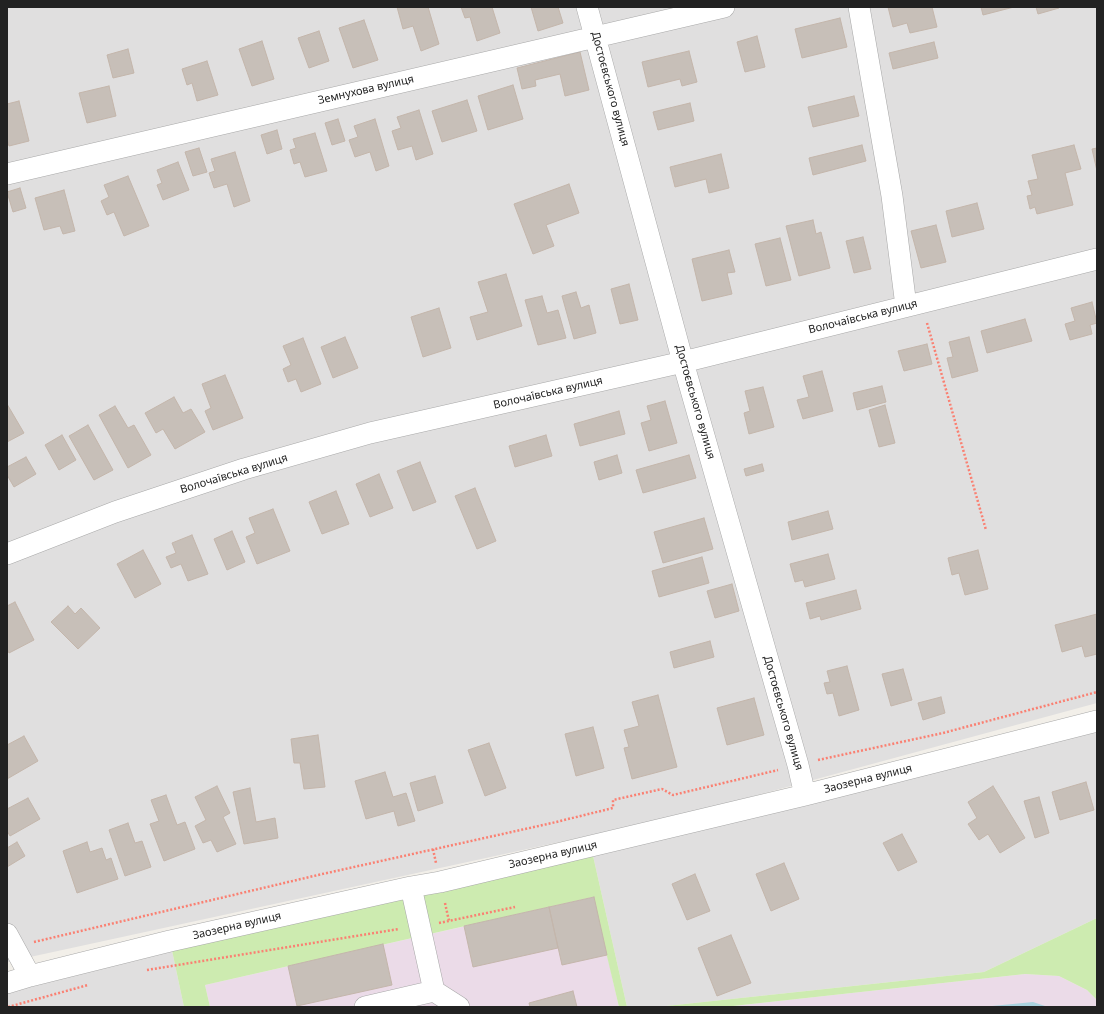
<!DOCTYPE html>
<html>
<head>
<meta charset="utf-8">
<style>
	body { margin:0 }
	#map { position:relative; width:1104px; height:1014px; overflow:hidden; background:#f2efe9; font-family:"Noto Sans",sans-serif }
	canvas { display:block }
	.frame { position:absolute; inset:0; border:8px solid #222; pointer-events:none }
</style>
</head>
<body>
<div id="map">
<canvas width="1104" height="1014"></canvas>
<div class="frame"></div>
</div>
<script>
const g = document.querySelector('canvas').getContext('2d');
g.lineJoin = 'round';
function fill(path, color) { g.fillStyle = color; g.fill(path, 'evenodd'); }
const toPath = rows => new Path2D(rows.map(r => 'M' + r).join(''));
function stroke(path, color, width, dash) { g.strokeStyle = color; g.lineWidth = width; g.lineCap = dash ? 'butt' : 'round'; g.setLineDash(dash || []); g.stroke(path); }
function drawText(font, color, halo, rows, align = 'center') {
  g.font = font + ' "Noto Sans",sans-serif'; g.lineWidth = 4; g.setLineDash([]); g.textBaseline = 'middle'; g.strokeStyle = halo; g.fillStyle = color; for (const [text, x, y, turn = 0] of rows) {
    g.save(); g.translate(x, y); g.rotate((+turn || 0) * Math.PI / 180); g.textAlign = isNaN(turn) ? turn : align; if (halo) g.strokeText(text, 0, 0); g.fillText(text, 0, 0); g.restore();
  }
}
const residential = toPath([
	[7,7,1097,7,1097,703,684,815,7,962],
	[1097,721,1097,918,984,972,657,1007,627,1007,591,847],
	[170,941,184,1007,7,1007,7,983]
]);
const industrial = toPath([
	[594,897,619,1007,210,1007,205,985],
	[1025,974,1059,976,1087,990,1097,1000,1097,1007,724,1007]
]);
const grass = toPath([
	[591,847,627,1007,619,1007,593,897,205,985,210,1007,184,1007,170,941],
	[1097,918,1097,1000,1087,990,1059,976,1025,974,724,1007,657,1007,984,972]
]);
const water = toPath([
	[1033,1002,1048,1007,982,1007]
]);
const building = toPath([
	[397,7,428,7,439,44,421,51,413,26,403,29,397,7],
	[461,7,492,7,500,33,477,41,470,17,465,18,461,7],
	[531,7,558,7,563,23,538,31,531,7],
	[888,7,932,7,937,27,910,33,907,23,893,27,888,7],
	[981,7,1014,7,983,15,981,7],
	[1036,7,1059,7,1059,8,1038,14,1036,7],
	[840,18,847,47,802,58,795,29,840,18],
	[364,20,378,60,353,68,339,28,364,20],
	[319,31,329,61,309,68,298,38,319,31],
	[757,36,765,67,745,72,737,42,757,36],
	[262,41,274,79,252,86,239,49,262,41],
	[934,42,938,58,893,69,889,53,934,42],
	[128,49,134,73,113,78,107,55,128,49],
	[689,51,697,82,682,86,680,79,648,87,642,62,689,51],
	[580,52,589,90,565,96,560,74,535,80,536,86,522,89,517,68,580,52],
	[207,61,218,95,197,101,192,83,187,85,182,69,207,61],
	[513,85,523,119,488,130,478,96,513,85],
	[109,86,116,116,87,123,79,93,109,86],
	[854,96,859,116,813,127,808,107,854,96],
	[467,100,477,131,442,142,432,111,467,100],
	[19,101,29,141,9,146,7,139,7,104,19,101],
	[690,103,694,121,658,130,653,112,690,103],
	[419,110,433,154,416,160,412,146,398,150,392,131,401,128,397,117,419,110],
	[338,119,345,141,332,145,325,123,338,119],
	[375,119,389,166,376,171,370,152,355,157,349,140,358,137,354,126,375,119],
	[277,130,282,149,267,154,261,135,277,130],
	[315,133,327,171,305,177,300,162,294,164,290,150,296,148,293,139,315,133],
	[862,145,866,161,813,175,809,158,862,145],
	[1074,145,1081,169,1065,173,1073,205,1037,214,1035,207,1030,209,1027,196,1032,195,1028,181,1038,179,1032,155,1074,145],
	[199,148,207,172,193,176,185,152,199,148],
	[1097,148,1097,171,1092,149,1097,148],
	[235,152,250,201,234,207,227,184,214,188,209,173,215,171,211,159,235,152],
	[721,154,729,188,709,193,706,179,675,187,670,167,721,154],
	[178,162,189,190,163,200,157,185,162,183,157,170,178,162],
	[128,176,149,226,124,236,114,212,107,215,101,201,109,197,104,185,128,176],
	[569,184,579,213,546,225,554,246,533,254,514,204,569,184],
	[20,188,26,208,13,212,7,192,20,188],
	[64,190,75,231,63,234,60,226,44,230,35,198,64,190],
	[977,203,984,229,952,237,946,211,977,203],
	[813,220,816,234,821,232,830,268,799,276,786,226,813,220],
	[936,225,946,262,921,268,911,231,936,225],
	[863,237,871,269,854,273,846,241,863,237],
	[780,238,791,280,766,286,755,244,780,238],
	[729,250,735,272,727,273,732,294,702,301,692,259,729,250],
	[506,274,522,326,477,340,470,317,488,312,478,282,506,274],
	[629,284,638,320,620,324,611,289,629,284],
	[576,292,581,308,589,305,596,333,574,339,562,296,576,292],
	[542,296,547,313,558,310,566,338,538,345,525,300,542,296],
	[1092,302,1097,323,1090,325,1092,334,1070,340,1065,324,1075,321,1071,308,1092,302],
	[439,308,451,348,423,357,411,317,439,308],
	[1025,319,1032,341,987,353,981,331,1025,319],
	[345,337,358,368,333,378,321,347,345,337],
	[969,337,978,371,952,378,947,358,953,357,949,342,969,337],
	[303,338,321,384,301,392,296,379,288,382,283,369,291,365,283,346,303,338],
	[927,344,932,364,904,371,898,351,927,344],
	[822,371,833,411,803,419,797,400,809,397,803,376,822,371],
	[225,375,243,418,213,430,205,411,211,408,202,384,225,375],
	[882,386,886,402,857,410,853,393,882,386],
	[763,387,774,427,749,434,744,413,750,411,745,391,763,387],
	[174,397,183,413,191,409,205,432,175,449,163,429,156,433,145,413,174,397],
	[665,401,677,443,649,451,641,423,651,420,647,406,665,401],
	[7,404,24,433,7,442,7,404],
	[885,405,895,443,879,447,869,410,885,405],
	[115,406,128,428,134,425,151,455,128,468,99,415,115,406],
	[619,411,625,434,580,446,574,424,619,411],
	[88,425,113,470,94,480,69,436,88,425],
	[62,435,76,460,59,470,45,445,62,435],
	[546,435,552,456,515,467,509,446,546,435],
	[617,455,622,473,599,480,594,462,617,455],
	[689,455,696,478,643,493,636,470,689,455],
	[26,457,36,474,14,487,7,475,7,467,26,457],
	[420,462,436,502,413,511,397,471,420,462],
	[762,464,764,471,746,476,744,469,762,464],
	[379,474,393,508,370,517,356,484,379,474],
	[475,488,496,541,477,549,455,496,475,488],
	[336,491,349,524,322,534,309,502,336,491],
	[273,509,290,551,257,564,246,537,255,533,249,518,273,509],
	[828,511,833,529,792,540,788,522,828,511],
	[704,518,713,549,663,563,654,532,704,518],
	[232,531,245,562,227,570,214,539,232,531],
	[192,535,208,574,188,581,181,564,171,568,166,557,176,553,172,543,192,535],
	[143,550,161,584,135,598,117,564,143,550],
	[978,550,988,589,965,595,959,573,952,575,948,558,978,550],
	[828,554,835,579,805,587,803,580,795,582,790,564,828,554],
	[702,557,709,583,659,597,652,571,702,557],
	[732,584,739,611,715,618,707,591,732,584],
	[856,590,861,609,821,620,820,616,810,619,806,603,856,590],
	[15,602,34,640,9,653,7,649,7,606,15,602],
	[68,606,75,614,81,608,100,628,78,649,51,622,68,606],
	[1097,614,1097,654,1085,657,1082,646,1062,652,1055,625,1097,614],
	[710,641,714,657,674,668,670,652,710,641],
	[847,666,859,710,839,716,833,693,827,694,824,683,830,682,827,671,847,666],
	[903,669,912,700,891,706,882,674,903,669],
	[658,695,677,767,632,779,624,748,629,747,624,730,639,726,632,702,658,695],
	[941,697,945,713,923,720,918,703,941,697],
	[754,698,764,735,727,745,717,708,754,698],
	[593,727,604,768,576,776,565,734,593,727],
	[318,735,325,787,304,789,300,763,294,763,291,739,318,735],
	[24,736,38,761,7,779,7,745,24,736],
	[489,743,506,788,485,796,468,750,489,743],
	[385,772,393,797,406,793,415,821,398,826,394,811,366,819,355,781,385,772],
	[435,776,443,803,418,811,410,783,435,776],
	[1086,782,1094,810,1060,820,1052,792,1086,782],
	[217,786,230,813,223,817,236,844,217,852,211,840,203,843,195,826,206,820,195,797,217,786],
	[993,786,1025,838,1000,853,988,834,979,840,968,824,977,818,968,802,993,786],
	[250,788,256,822,275,818,278,838,244,844,233,792,250,788],
	[166,795,177,825,185,822,195,849,164,861,150,824,159,821,151,800,166,795],
	[1039,797,1049,833,1035,838,1024,801,1039,797],
	[28,798,40,819,10,836,7,831,7,809,28,798],
	[128,823,135,843,142,841,151,867,125,876,109,830,128,823],
	[902,834,917,862,898,871,883,843,902,834],
	[17,842,25,856,7,867,7,848,17,842],
	[87,842,90,852,102,848,106,860,111,858,118,879,77,893,63,851,87,842],
	[784,863,799,899,771,911,756,874,784,863],
	[695,874,710,911,687,920,672,884,695,874],
	[594,897,607,955,562,965,549,907,594,897],
	[549,907,558,948,473,967,464,926,549,907],
	[731,935,751,983,717,996,698,948,731,935],
	[383,944,392,985,297,1006,288,966,383,944],
	[573,991,577,1007,530,1007,529,1003,573,991]
]);
const path = toPath([
	[927,323,986,530],
	[818,760,943,733,1097,692],
	[433,849,436,863],
	[445,903,449,921],
	[439,923,515,907],
	[34,942,318,875,552,823,613,808,613,800,662,789,673,795,778,770],
	[147,970,399,929],
	[8,1007,88,985]
]);
const minor = toPath([
	[587,7,683,362,798,765,805,795],
	[859,7,892,196,906,306],
	[7,174,724,7],
	[7,554,115,512,244,469,370,433,683,362,1097,259],
	[411,887,434,991,459,1007],
	[7,934,30,976],
	[7,983,30,976,170,941,411,887,440,882,805,795,1097,721],
	[365,1007,434,991]
]);
const streetNames = [
	["Достоєвського вулиця",610,89,75],
	["Земнухова вулиця",366,90,-13],
	["Волочаївська вулиця",863,317,-14],
	["Волочаївська вулиця",548,393,-13],
	["Достоєвського вулиця",695,402,74],
	["Волочаївська вулиця",234,474,-17],
	["Достоєвського вулиця",783,713,74],
	["Заозерна вулиця",868,779,-14],
	["Заозерна вулиця",553,855,-13],
	["Заозерна вулиця",237,926,-13]
];
fill(residential, '#e0dfdf');
fill(industrial, '#ebdbe8');
fill(grass, '#cdebb0');
fill(water, '#aad3df');
fill(building, '#c7bfb8');
stroke(building, '#c4b6ab', 1);
stroke(minor, '#a9a9a9', 22);
stroke(path, '#fa8072', 2.5, [2, 2]);
stroke(minor, '#fff', 21);
drawText('11px', '#222', '#fff', streetNames);
</script>
</body>
</html>
